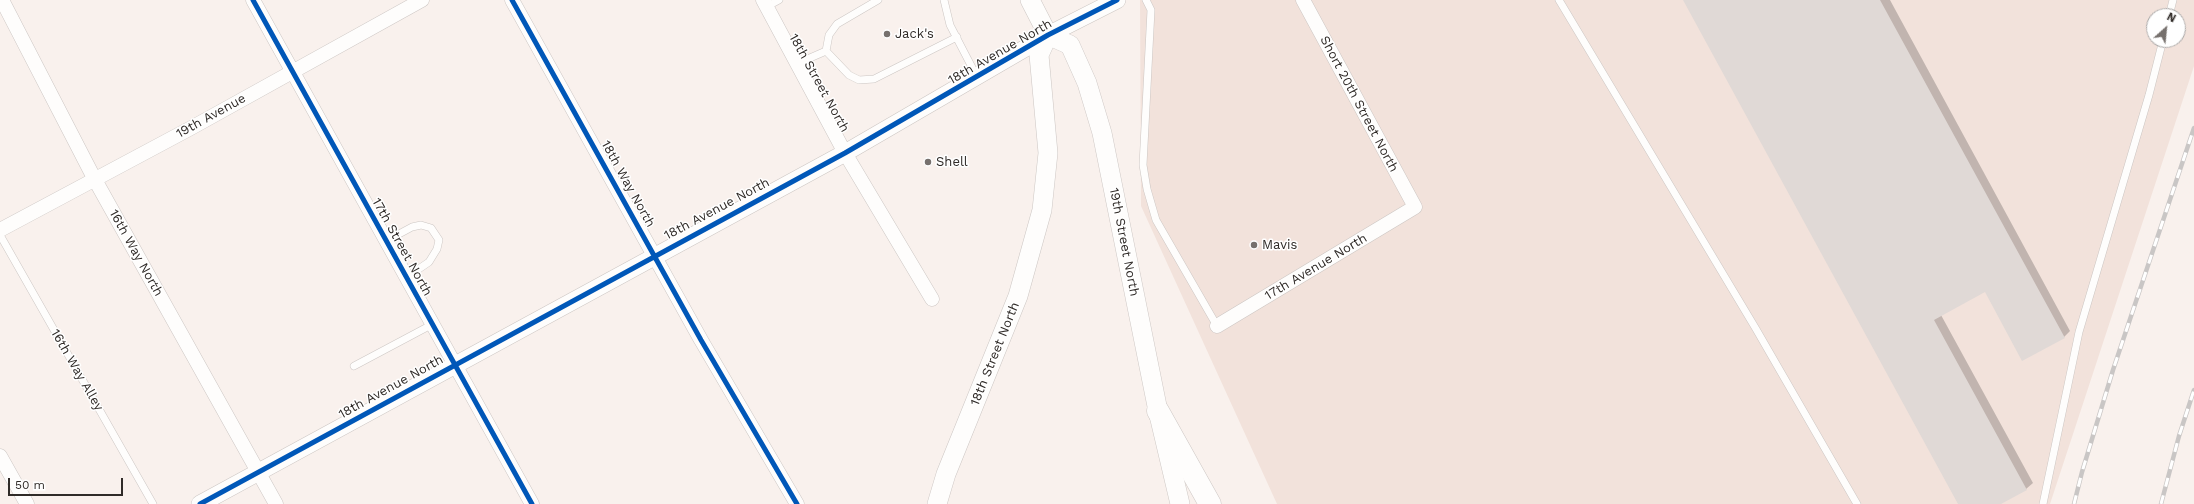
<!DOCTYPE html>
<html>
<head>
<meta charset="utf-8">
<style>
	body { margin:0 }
	#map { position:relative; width:2194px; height:504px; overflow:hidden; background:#f9f1ed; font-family:"Work Sans",sans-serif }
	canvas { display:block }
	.north { position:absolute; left:2146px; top:8px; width:40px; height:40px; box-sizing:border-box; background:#fff; border:1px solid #acaaa9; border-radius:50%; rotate:27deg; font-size:11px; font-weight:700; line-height:16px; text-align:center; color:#302b28 }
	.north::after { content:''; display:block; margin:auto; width:14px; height:18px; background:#76706d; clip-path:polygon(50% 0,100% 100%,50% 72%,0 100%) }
	.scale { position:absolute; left:8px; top:478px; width:115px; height:18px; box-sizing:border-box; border:2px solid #302b28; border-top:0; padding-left:5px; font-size:12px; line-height:14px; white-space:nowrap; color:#302b28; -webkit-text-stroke:3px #fff; paint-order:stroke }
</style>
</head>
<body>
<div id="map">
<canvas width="2194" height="504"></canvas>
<div class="north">N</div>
<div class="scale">50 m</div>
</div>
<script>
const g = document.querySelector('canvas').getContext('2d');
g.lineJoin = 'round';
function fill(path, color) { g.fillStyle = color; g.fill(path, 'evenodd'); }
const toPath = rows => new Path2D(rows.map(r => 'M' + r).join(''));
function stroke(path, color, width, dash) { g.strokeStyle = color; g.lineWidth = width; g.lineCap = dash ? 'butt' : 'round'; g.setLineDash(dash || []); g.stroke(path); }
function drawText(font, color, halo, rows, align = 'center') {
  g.font = font + ' "Work Sans",sans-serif'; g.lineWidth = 3; g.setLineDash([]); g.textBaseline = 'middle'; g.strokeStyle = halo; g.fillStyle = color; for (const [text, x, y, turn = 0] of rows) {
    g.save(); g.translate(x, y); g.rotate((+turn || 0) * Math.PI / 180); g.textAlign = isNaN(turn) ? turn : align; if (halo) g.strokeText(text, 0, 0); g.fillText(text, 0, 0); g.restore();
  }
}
const built = toPath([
	[1140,0,2194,0,2194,66,2050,504,1277,504,1141,206],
	[2154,16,2178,16,2178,40,2154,40]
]);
const shadow = toPath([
	[1684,0,1890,0,2070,331,2064,337,1985,291,1941,315,2033,483,2026,489,1999,504,1960,504]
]);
const building = toPath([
	[1683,0,1880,0,2065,338,2022,361,1985,292,1934,320,2027,490,2001,504,1958,504]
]);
const service = toPath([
	[878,0,837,24,829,35,826,51,849,75,859,80,874,79,957,37],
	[944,0,950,25,977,77],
	[1146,0,1151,10,1143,165,1147,189,1156,220,1217,326],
	[1559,0,1756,329,1857,504],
	[766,7,779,0],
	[2169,16,2173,0],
	[796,64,826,51],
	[0,235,153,504],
	[386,241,412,227,421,225,431,228,439,240,437,249,429,262,407,277],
	[354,366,433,324],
	[2043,504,2079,332,2149,95,2163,40]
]);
const minor = toPath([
	[2,0,94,178,276,504],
	[253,0,532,504],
	[512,0,701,340,797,504],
	[763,0,845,153,932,299],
	[0,230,191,128,422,0],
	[1217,326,1415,207,1303,0],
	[0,456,27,504]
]);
const tertiary = toPath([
	[200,504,845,153,1048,35,1117,0]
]);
const secondary = toPath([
	[1030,0,1048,35,1070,45,1087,83,1102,133,1158,411,1180,504],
	[937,504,946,474,1018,296,1042,210,1048,153,1039,55,1048,35]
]);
const motorway = toPath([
	[1158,411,1210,504]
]);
const rail = toPath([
	[2074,504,2082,472,2113,370,2194,128],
	[2161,504,2179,436,2194,390]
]);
const cycleway = toPath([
	[253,0,532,504],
	[512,0,701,340,797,504],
	[200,504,845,153,1048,35,1117,0]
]);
const markers = [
	[887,34,4,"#76706d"],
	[928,162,4,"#76706d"],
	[1254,245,4,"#76706d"]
];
const poiNames = [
	["Jack's",895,34],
	["Shell",936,162],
	["Mavis",1262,245]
];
const streetNames = [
	["18th Avenue North",1000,52,-30],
	["18th Street North",819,83,61],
	["Short 20th Street North",1359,104,62],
	["19th Avenue",211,116,-29],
	["18th Way North",628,184,61],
	["18th Avenue North",717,209,-28],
	["19th Street North",1124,242,79],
	["17th Street North",402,247,61],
	["16th Way North",136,253,61],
	["17th Avenue North",1316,267,-31],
	["18th Street North",995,354,-68],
	["16th Way Alley",77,370,60],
	["18th Avenue North",391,387,-29]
];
fill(built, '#f2e2db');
fill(shadow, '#0003');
fill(building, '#e0d9d6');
stroke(service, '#ccc6c3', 8);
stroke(minor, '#ccc6c3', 15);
stroke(tertiary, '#ccc6c3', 18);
stroke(secondary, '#ccc6c3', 20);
stroke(motorway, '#ccc6c3', 23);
stroke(service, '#fefdfc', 7);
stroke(minor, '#fefdfc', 14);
stroke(tertiary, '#fefdfc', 17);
stroke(secondary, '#fefdfc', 19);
stroke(motorway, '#fefdfc', 22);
stroke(rail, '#c9c6c5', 4.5);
stroke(rail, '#fff', 3, [9]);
stroke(cycleway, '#0057b8', 5);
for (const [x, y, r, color] of markers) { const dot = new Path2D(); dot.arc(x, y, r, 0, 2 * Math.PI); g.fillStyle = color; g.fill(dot); stroke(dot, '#fff', 1.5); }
drawText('13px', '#302b28', '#fff', poiNames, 'left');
drawText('13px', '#302b28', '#fff', streetNames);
</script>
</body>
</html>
